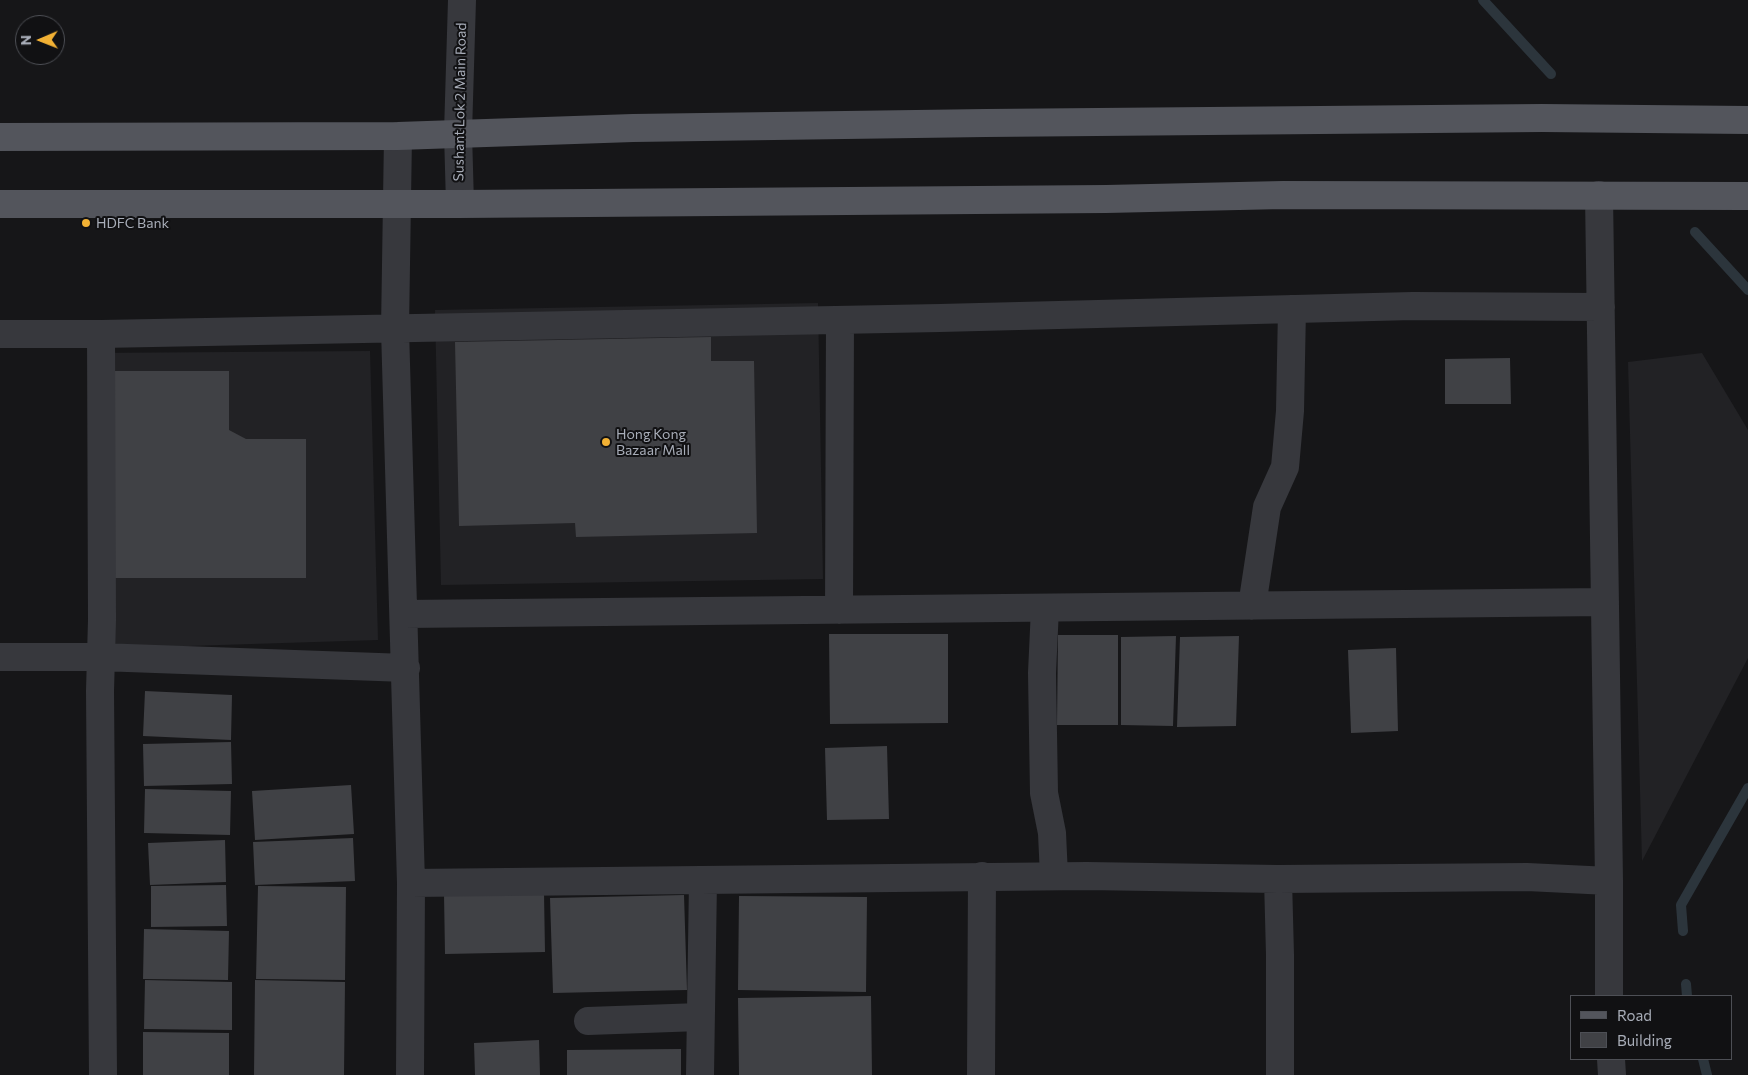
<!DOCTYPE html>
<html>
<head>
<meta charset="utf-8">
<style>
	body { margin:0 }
	#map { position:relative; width:1748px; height:1075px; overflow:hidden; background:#161618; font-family:Commissioner,sans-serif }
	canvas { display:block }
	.legend { position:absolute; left:1570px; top:995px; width:162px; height:65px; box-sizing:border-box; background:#111113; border:1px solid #4d4f55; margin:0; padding:6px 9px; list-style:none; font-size:15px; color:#a8adb8 }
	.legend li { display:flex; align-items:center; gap:10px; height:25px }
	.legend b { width:25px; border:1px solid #4d4f55 }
	.north { position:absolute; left:15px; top:15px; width:50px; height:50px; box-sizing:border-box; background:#111113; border:1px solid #4d4f55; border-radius:50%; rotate:269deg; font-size:14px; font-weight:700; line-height:20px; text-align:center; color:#a8adb8 }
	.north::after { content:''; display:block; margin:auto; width:18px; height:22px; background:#f2b134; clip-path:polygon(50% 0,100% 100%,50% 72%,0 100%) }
</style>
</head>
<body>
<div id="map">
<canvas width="1748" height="1075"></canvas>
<ul class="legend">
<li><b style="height:6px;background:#53555c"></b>Road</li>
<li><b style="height:14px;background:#404145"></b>Building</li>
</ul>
<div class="north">N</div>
</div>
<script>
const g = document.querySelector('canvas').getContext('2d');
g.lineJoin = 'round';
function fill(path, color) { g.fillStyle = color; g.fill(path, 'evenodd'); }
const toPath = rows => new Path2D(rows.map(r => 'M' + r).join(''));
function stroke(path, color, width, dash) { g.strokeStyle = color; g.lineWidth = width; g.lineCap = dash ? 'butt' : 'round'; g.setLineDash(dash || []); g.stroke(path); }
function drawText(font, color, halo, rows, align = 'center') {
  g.font = font + ' Commissioner,sans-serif'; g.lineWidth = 4; g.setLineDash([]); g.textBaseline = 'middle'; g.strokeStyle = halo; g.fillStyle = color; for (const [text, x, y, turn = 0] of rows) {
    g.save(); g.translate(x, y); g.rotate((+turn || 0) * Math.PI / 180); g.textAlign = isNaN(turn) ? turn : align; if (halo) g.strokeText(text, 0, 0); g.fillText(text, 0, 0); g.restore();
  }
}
const built = toPath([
	[818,303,823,579,441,585,435,310],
	[370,351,378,640,94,649,91,353],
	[1702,353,1748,430,1748,658,1642,861,1628,362]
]);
const stream = toPath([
	[1483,0,1551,74],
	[1695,232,1748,290],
	[1683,931,1681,905,1748,788],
	[1686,984,1687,996],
	[1703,1059,1707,1075]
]);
const building = toPath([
	[711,337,711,361,754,361,757,533,576,537,575,523,459,526,455,342],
	[1510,358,1511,404,1445,404,1445,359],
	[105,371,229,371,229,430,246,439,306,439,306,578,105,578],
	[829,634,948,634,948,723,830,724],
	[1058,635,1118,635,1118,725,1057,725],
	[1176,636,1173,726,1121,725,1121,637],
	[1239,636,1236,726,1177,727,1180,637],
	[1396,648,1398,731,1351,733,1348,650],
	[145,691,232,695,231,740,143,736],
	[231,742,232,784,144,786,143,744],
	[887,746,889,819,827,820,825,748],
	[351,785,354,834,255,840,252,791],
	[145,789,231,791,230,835,144,833],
	[353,838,355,881,255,885,253,842],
	[225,840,226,882,150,885,148,843],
	[226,885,227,926,151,927,151,886],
	[258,886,346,887,345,980,256,979],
	[544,893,545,952,445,954,444,894],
	[684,895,687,990,553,993,550,898],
	[739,896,867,897,866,992,738,990],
	[144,929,229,931,228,980,143,979],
	[145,980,232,982,232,1030,144,1029],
	[255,980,345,982,344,1075,254,1075],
	[871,996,872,1075,739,1075,738,998],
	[143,1032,229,1033,229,1075,143,1075],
	[539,1040,540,1075,475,1075,474,1043],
	[681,1049,681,1075,567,1075,567,1050]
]);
const minor = toPath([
	[398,136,395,329,411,883,410,1075],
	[1599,195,1609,881,1609,996],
	[460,204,458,133,462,0],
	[0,334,101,334,940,318,1413,306,1601,307],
	[101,334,102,620,100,691,103,1075],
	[1252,606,1267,507,1285,467,1290,411,1292,309],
	[1045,608,1042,673,1044,793,1052,833,1054,876],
	[839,610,840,320],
	[404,614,1605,602],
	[0,657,100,657,406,668],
	[1278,879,1280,955,1280,1075],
	[411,883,1087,876,1278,879,1527,877,1609,881],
	[588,1021,700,1017],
	[1611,1059,1612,1075],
	[700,1075,703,881],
	[981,1075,982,876]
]);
const major = toPath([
	[0,137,398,136,633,128,986,123,1542,118,1748,120],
	[0,204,460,204,1106,199,1283,195,1748,196]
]);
const markers = [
	[86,223,5,"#f2b134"],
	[606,442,5,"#f2b134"]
];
const streetNames = [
	["Sushant Lok 2 Main Road",460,102,-89]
];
const poiNames = [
	["HDFC Bank",96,223],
	["Hong Kong",616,434],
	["Bazaar Mall",616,450]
];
fill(built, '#222225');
stroke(stream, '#2c353c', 10);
fill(building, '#404145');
stroke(minor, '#37383d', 28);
stroke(major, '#53555c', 28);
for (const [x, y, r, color] of markers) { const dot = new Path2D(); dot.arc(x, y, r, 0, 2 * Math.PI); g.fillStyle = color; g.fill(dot); stroke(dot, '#111113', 2); }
drawText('14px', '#a8adb8', '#111113', streetNames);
drawText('14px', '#a8adb8', '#111113', poiNames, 'left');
</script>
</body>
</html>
